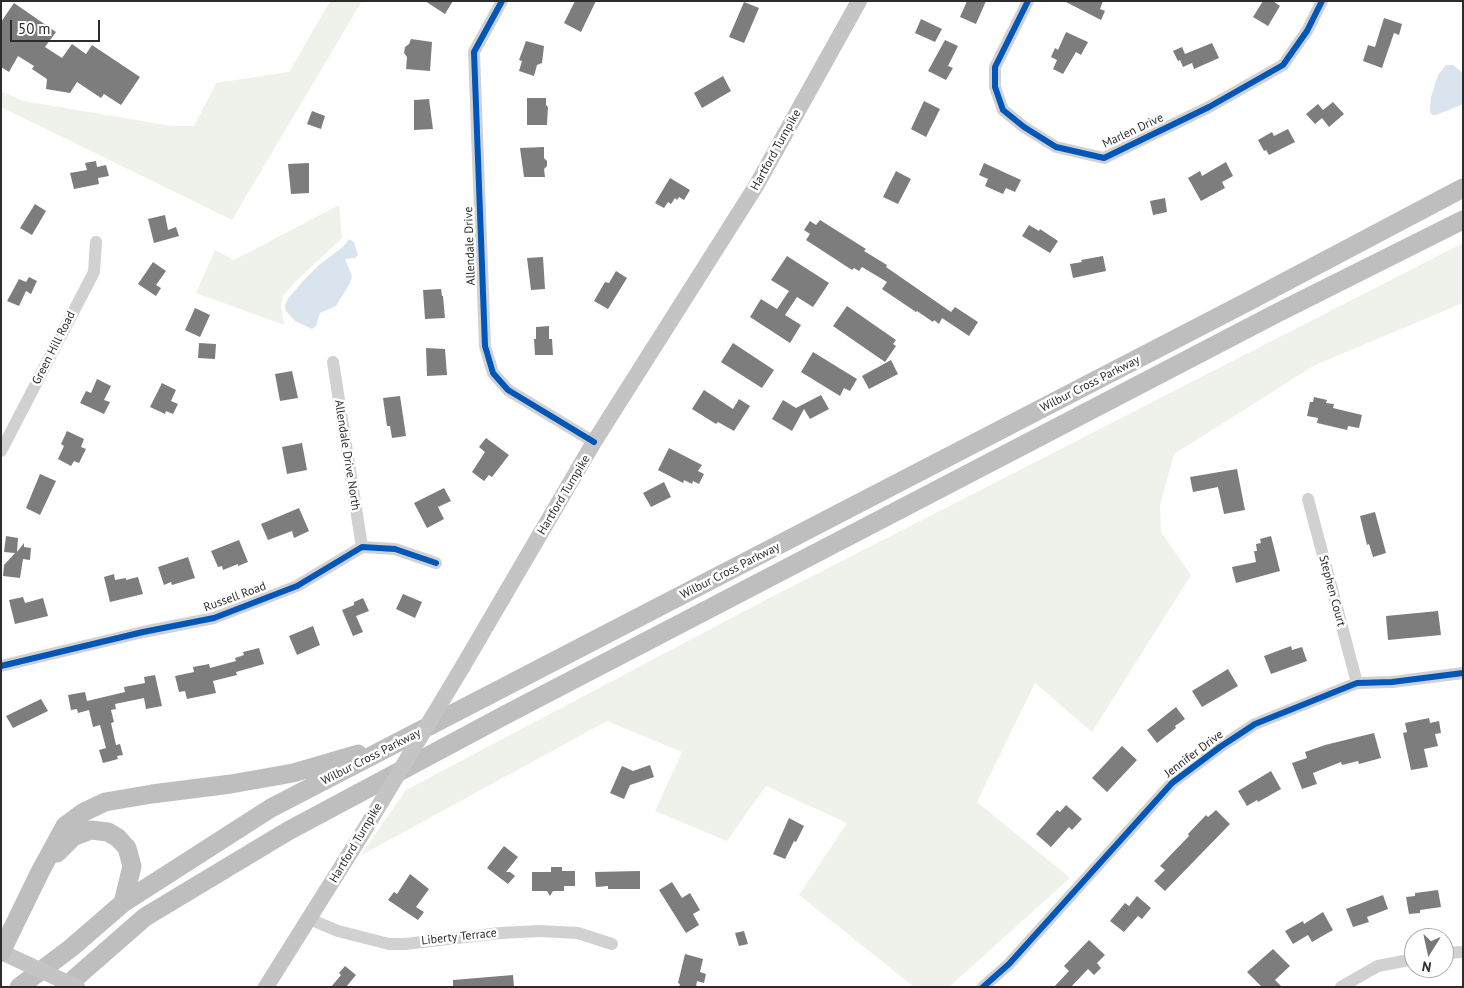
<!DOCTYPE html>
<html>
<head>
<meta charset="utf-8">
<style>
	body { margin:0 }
	#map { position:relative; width:1464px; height:988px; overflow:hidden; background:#fff; font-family:"PT Sans",sans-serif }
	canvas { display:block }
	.frame { position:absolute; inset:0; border:2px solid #2c2c2c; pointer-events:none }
	.north { position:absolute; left:1404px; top:928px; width:50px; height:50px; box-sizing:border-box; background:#fff; border:1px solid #ababab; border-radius:50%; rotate:190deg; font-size:14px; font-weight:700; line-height:20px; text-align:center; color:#2c2c2c }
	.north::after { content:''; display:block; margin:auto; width:18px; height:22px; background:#767676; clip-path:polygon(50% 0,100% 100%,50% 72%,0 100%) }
	.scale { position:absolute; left:10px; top:20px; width:90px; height:22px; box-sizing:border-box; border:2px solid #2c2c2c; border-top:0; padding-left:6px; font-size:15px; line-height:18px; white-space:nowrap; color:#2c2c2c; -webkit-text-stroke:4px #fff; paint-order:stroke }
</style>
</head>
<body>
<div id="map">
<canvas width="1464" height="988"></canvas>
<div class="frame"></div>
<div class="north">N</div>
<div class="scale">50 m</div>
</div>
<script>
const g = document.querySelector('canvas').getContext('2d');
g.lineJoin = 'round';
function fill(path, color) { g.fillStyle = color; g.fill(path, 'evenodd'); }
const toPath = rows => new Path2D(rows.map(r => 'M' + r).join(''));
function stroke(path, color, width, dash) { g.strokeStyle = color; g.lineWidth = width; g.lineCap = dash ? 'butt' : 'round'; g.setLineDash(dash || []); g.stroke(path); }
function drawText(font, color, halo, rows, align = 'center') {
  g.font = font + ' "PT Sans",sans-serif'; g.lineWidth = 5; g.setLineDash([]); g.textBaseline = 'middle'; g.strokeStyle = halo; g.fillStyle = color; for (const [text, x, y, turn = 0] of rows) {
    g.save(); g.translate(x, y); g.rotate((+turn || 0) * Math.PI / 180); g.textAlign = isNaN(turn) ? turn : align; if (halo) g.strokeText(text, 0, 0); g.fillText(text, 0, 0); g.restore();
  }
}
const green = toPath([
	[330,1,362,1,232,220,1,107,1,91,24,101,171,126,194,126,216,83,289,72],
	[339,205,342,238,296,281,283,296,281,306,284,325,196,293,215,250,234,260],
	[1463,243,1463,303,1315,365,1174,454,1160,505,1161,532,1191,575,1092,732,1035,683,977,802,1070,878,949,987,914,987,799,895,847,823,766,786,727,841,655,811,682,752,607,721,360,856,406,790,756,605]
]);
const water = toPath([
	[1446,65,1453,65,1463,73,1463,104,1436,115,1432,115,1430,111,1431,97,1438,75],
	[349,239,354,242,358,255,355,258,345,259,352,276,350,283,336,306,320,313,316,326,312,329,295,321,286,311,285,306,287,300,303,281,319,265,343,247]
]);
const building = toPath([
	[425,1,453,1,445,14],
	[575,1,596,1,581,32,564,23],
	[967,1,986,1,976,24,960,17],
	[1064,1,1103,1,1100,9,1105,11,1101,20],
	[1263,1,1273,1,1280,6,1268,26,1253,17],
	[744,2,759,8,744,43,729,37],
	[14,3,56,32,45,47,62,58,72,44,86,54,92,45,140,77,121,105,104,94,101,98,77,82,70,93,46,89,47,79,32,69,34,66,18,56,9,72,1,67,1,22],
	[1384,18,1402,24,1399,35,1394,33,1382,68,1363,61,1368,45,1375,47],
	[921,19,942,29,935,42,915,33],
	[1066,32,1088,42,1081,55,1076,52,1063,74,1053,69,1057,60,1051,57,1055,48,1058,50],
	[411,39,432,42,430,71,406,69,407,57,404,53,405,47,409,44],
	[945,40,958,46,948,66,953,68,946,80,928,71],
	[526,41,544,46,542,63,537,65,534,76,519,71,522,61,519,60],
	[1212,43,1219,58,1194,69,1192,63,1183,67,1180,60,1178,61,1173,51,1182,47,1185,54],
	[723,76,731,91,702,108,694,93],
	[527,98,546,98,546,105,548,107,547,125,527,125],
	[429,99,433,129,414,130,414,100],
	[924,101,940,109,926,137,911,129],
	[1333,102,1344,114,1329,127,1322,118,1315,124,1306,114,1318,104,1323,110],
	[312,111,325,116,321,129,307,124],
	[1288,129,1295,142,1269,155,1266,150,1264,151,1258,140,1272,132,1274,136],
	[544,147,544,158,547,161,547,166,544,169,545,177,524,177,520,148],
	[96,161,97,167,106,165,109,176,98,178,99,184,74,189,70,173,87,170,85,163],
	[1226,162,1233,176,1222,182,1225,188,1201,201,1188,178,1200,171,1202,176],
	[309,163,309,193,291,194,288,164],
	[984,163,1021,180,1015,192,1006,188,1003,194,985,186,988,179,979,175],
	[896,171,911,179,898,204,883,197],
	[670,178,690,190,684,200,679,197,677,200,675,198,671,204,668,202,664,208,655,203],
	[1165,198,1167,212,1153,215,1150,201],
	[35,204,46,211,32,235,20,228],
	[165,215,168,230,176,227,179,236,154,243,148,219],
	[820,220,866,249,864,251,887,265,886,267,951,312,955,307,978,322,969,336,942,318,939,324,934,320,933,322,917,311,916,312,882,289,887,282,862,267,859,271,854,268,852,270,806,240,810,234,804,230,810,221,816,225],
	[1029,225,1039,231,1040,229,1058,241,1050,253,1022,236],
	[787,256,829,283,813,307,797,297,785,315,801,325,790,343,750,317,761,299,777,309,789,291,771,280],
	[1103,256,1106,271,1073,278,1070,264,1082,262,1081,260],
	[543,257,545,289,531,290,527,258],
	[153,262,166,271,156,285,161,288,156,296,138,284],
	[616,271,627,278,608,309,594,301,605,282,609,283],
	[29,277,37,281,31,294,26,291,19,306,7,301,19,279,26,282],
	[441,289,442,296,443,296,445,318,425,319,423,290],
	[847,306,896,340,893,344,896,346,885,362,833,326],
	[195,308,210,315,200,337,185,330],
	[549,326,549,339,552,339,553,355,535,355,534,339,536,339,536,327],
	[199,343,216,344,215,359,198,358],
	[733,343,774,370,762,388,721,362],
	[426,348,445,349,447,375,427,376],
	[813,352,857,379,850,391,844,388,840,396,801,372],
	[891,360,898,374,869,389,862,376],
	[292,371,298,398,280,401,275,374],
	[97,379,111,386,104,400,110,402,104,414,80,403,86,391,91,393],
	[162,383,176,390,171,401,178,404,173,414,166,411,165,414,150,407],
	[704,390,733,409,739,399,750,406,734,431,718,422,716,424,692,409],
	[821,395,829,409,810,419,804,409,792,431,772,419,783,400,796,408],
	[400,396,406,436,392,438,390,426,387,426,383,398],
	[1314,397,1327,400,1326,403,1334,404,1333,408,1362,415,1359,428,1348,426,1347,430,1317,423,1318,418,1307,416,1310,402,1313,402],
	[67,431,84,439,81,447,86,449,79,463,74,461,71,466,58,459,64,446,61,444],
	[486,438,509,455,492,477,489,475,484,481,472,472,485,452,479,447],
	[302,443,307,470,287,474,282,447],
	[669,448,702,465,698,471,704,474,699,484,693,481,692,484,684,480,683,483,658,470],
	[1237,469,1245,510,1224,514,1218,487,1193,492,1190,477],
	[40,474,56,481,40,515,26,508],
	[664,482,671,497,651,507,643,493],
	[444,488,451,501,438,507,444,519,427,528,414,503],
	[299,508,309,531,294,538,292,531,268,540,261,524],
	[1375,512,1386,553,1373,557,1369,544,1367,545,1360,516],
	[6,536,18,538,17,552,24,543,24,547,31,548,30,560,23,559,20,578,3,576,4,565,15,553,4,552],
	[1271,536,1280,571,1236,583,1232,567,1256,562,1254,551,1257,551,1256,544,1261,543,1260,539],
	[239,540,248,562,238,566,238,564,223,570,222,566,218,567,211,551],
	[188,557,195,578,172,585,171,582,164,585,158,567],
	[114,574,115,580,126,578,126,580,138,577,143,594,110,602,104,577],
	[403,594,422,602,415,618,396,609],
	[23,597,25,603,43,598,48,616,15,624,9,600],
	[363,598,369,611,356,616,363,632,353,636,342,610,354,605,354,602],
	[1438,611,1441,635,1388,640,1386,616],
	[313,626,320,645,297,655,289,636],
	[1291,646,1292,650,1302,647,1307,661,1271,674,1264,656],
	[259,648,264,664,236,672,237,675,213,681,216,693,187,699,185,691,179,692,175,676,194,672,193,667,209,664,210,668,236,661,235,658,244,655,243,652],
	[1228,669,1238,686,1202,707,1192,691],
	[155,675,162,706,146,709,144,698,115,704,116,709,111,710,114,722,111,723,116,745,120,744,123,755,117,756,118,759,103,763,99,750,106,748,100,725,93,727,89,710,78,713,77,709,71,710,68,695,85,692,87,701,125,692,124,687,145,683,144,677],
	[41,699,48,711,13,728,6,716],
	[1176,707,1185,719,1175,726,1176,728,1157,743,1147,730],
	[1429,718,1430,723,1439,721,1441,733,1435,734,1438,746,1424,749,1428,767,1411,770,1403,733,1407,732,1405,723],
	[1374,733,1381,758,1359,764,1358,761,1342,765,1341,762,1313,773,1317,784,1302,789,1292,763,1307,758,1305,752,1325,745],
	[1122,746,1137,760,1107,792,1092,778],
	[650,765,654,777,630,785,624,799,610,793,622,766,633,771],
	[1271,771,1281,789,1258,802,1257,800,1247,806,1238,791],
	[1066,805,1082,819,1072,830,1069,827,1051,847,1036,834,1057,810,1060,812],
	[1216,810,1230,824,1165,891,1154,881,1165,870,1160,866,1189,836,1188,834,1206,815,1208,817],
	[789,818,804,826,796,842,794,841,785,859,773,854],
	[504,846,518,857,506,872,510,872,515,876,508,884,487,868],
	[551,867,562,867,562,871,575,871,575,886,564,886,564,891,553,891,550,896,547,891,532,891,532,872,551,872],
	[640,871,640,889,608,889,608,886,596,887,595,872],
	[410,874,429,889,416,907,424,912,418,920,388,900,394,892,397,894],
	[672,882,682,898,690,893,700,910,693,914,699,925,686,933,659,890],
	[1438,890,1441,907,1420,910,1420,913,1409,914,1406,897,1415,896,1415,893],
	[1383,895,1388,909,1367,917,1369,922,1353,927,1346,909],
	[1137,896,1151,908,1142,919,1138,916,1124,932,1110,921,1125,903,1129,906],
	[1323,912,1333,930,1312,942,1308,935,1293,944,1285,931,1303,921,1304,924],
	[744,931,748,944,739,946,735,933],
	[1089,940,1105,955,1097,963,1101,968,1094,975,1088,969,1071,987,1054,987,1069,971,1064,966],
	[1273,949,1290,966,1275,980,1282,987,1262,987,1247,972],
	[685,954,703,959,700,972,706,974,704,983,697,981,696,987,679,987,680,984,678,983],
	[345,966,356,975,346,987,331,987,341,975,339,973],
	[513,975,514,987,453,987,453,980]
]);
const minor = toPath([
	[502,1,474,52,485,346,493,373,508,390,594,442],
	[1028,1,995,67,995,87,1003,110,1024,127,1056,147,1104,158,1209,107,1283,65,1307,31,1322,1],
	[333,362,362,547],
	[1,451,94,272,96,242],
	[1308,499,1357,683],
	[1,666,143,632,214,618,297,586,362,547,395,549,436,563],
	[309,919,338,931,389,944,405,944,500,933,540,931,578,933,612,944],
	[1444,953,1463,952],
	[983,987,1009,964,1172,783,1220,747,1255,724,1357,683,1392,682,1463,673],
	[1341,987,1378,966,1414,959]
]);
const major = toPath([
	[463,666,594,442,756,186,859,1],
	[1,952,29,965],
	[266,987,362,834]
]);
const highway = toPath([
	[57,853,73,837,91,830,108,832,118,838,127,848,132,866,123,903],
	[1,952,41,870,65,826,84,812,105,802,152,794,231,784,293,773,358,754],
	[19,987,71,948,123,903,271,808,1249,301,1463,188],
	[65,987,145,917,288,831,507,714,1279,312,1463,220]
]);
const majorBridge = toPath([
	[362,834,463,666],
	[29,965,77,987]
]);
const cycleway = toPath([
	[502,1,474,52,485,346,493,373,508,390,594,442],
	[1028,1,995,67,995,87,1003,110,1024,127,1056,147,1104,158,1209,107,1283,65,1307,31,1322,1],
	[1,666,143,632,214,618,297,586,362,547,395,549,436,563],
	[983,987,1009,964,1172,783,1220,747,1255,724,1357,683,1392,682,1463,673]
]);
const streetNames = [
	["Marlen Drive",1133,131,-25],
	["Hartford Turnpike",776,150,-61],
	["Allendale Drive",470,246,-92],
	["Green Hill Road",54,348,-63],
	["Wilbur Cross Parkway",1090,384,-27],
	["Allendale Drive North",347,455,81],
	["Hartford Turnpike",564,495,-59],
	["Wilbur Cross Parkway",730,571,-27],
	["Stephen Court",1332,591,75],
	["Russell Road",235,597,-20],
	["Jennifer Drive",1194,754,-37],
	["Wilbur Cross Parkway",371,757,-27],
	["Hartford Turnpike",356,843,-59],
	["Liberty Terrace",459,937,-6]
];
fill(green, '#eef2eb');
fill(water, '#d9e4ee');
fill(building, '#7d7d7d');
stroke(minor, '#d1d1d1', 12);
stroke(major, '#c4c4c4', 16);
stroke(highway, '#bebebe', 19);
stroke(majorBridge, '#c4c4c4', 16);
stroke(cycleway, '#0057b8', 6);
drawText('12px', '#2c2c2c', '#fff', streetNames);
</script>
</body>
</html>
